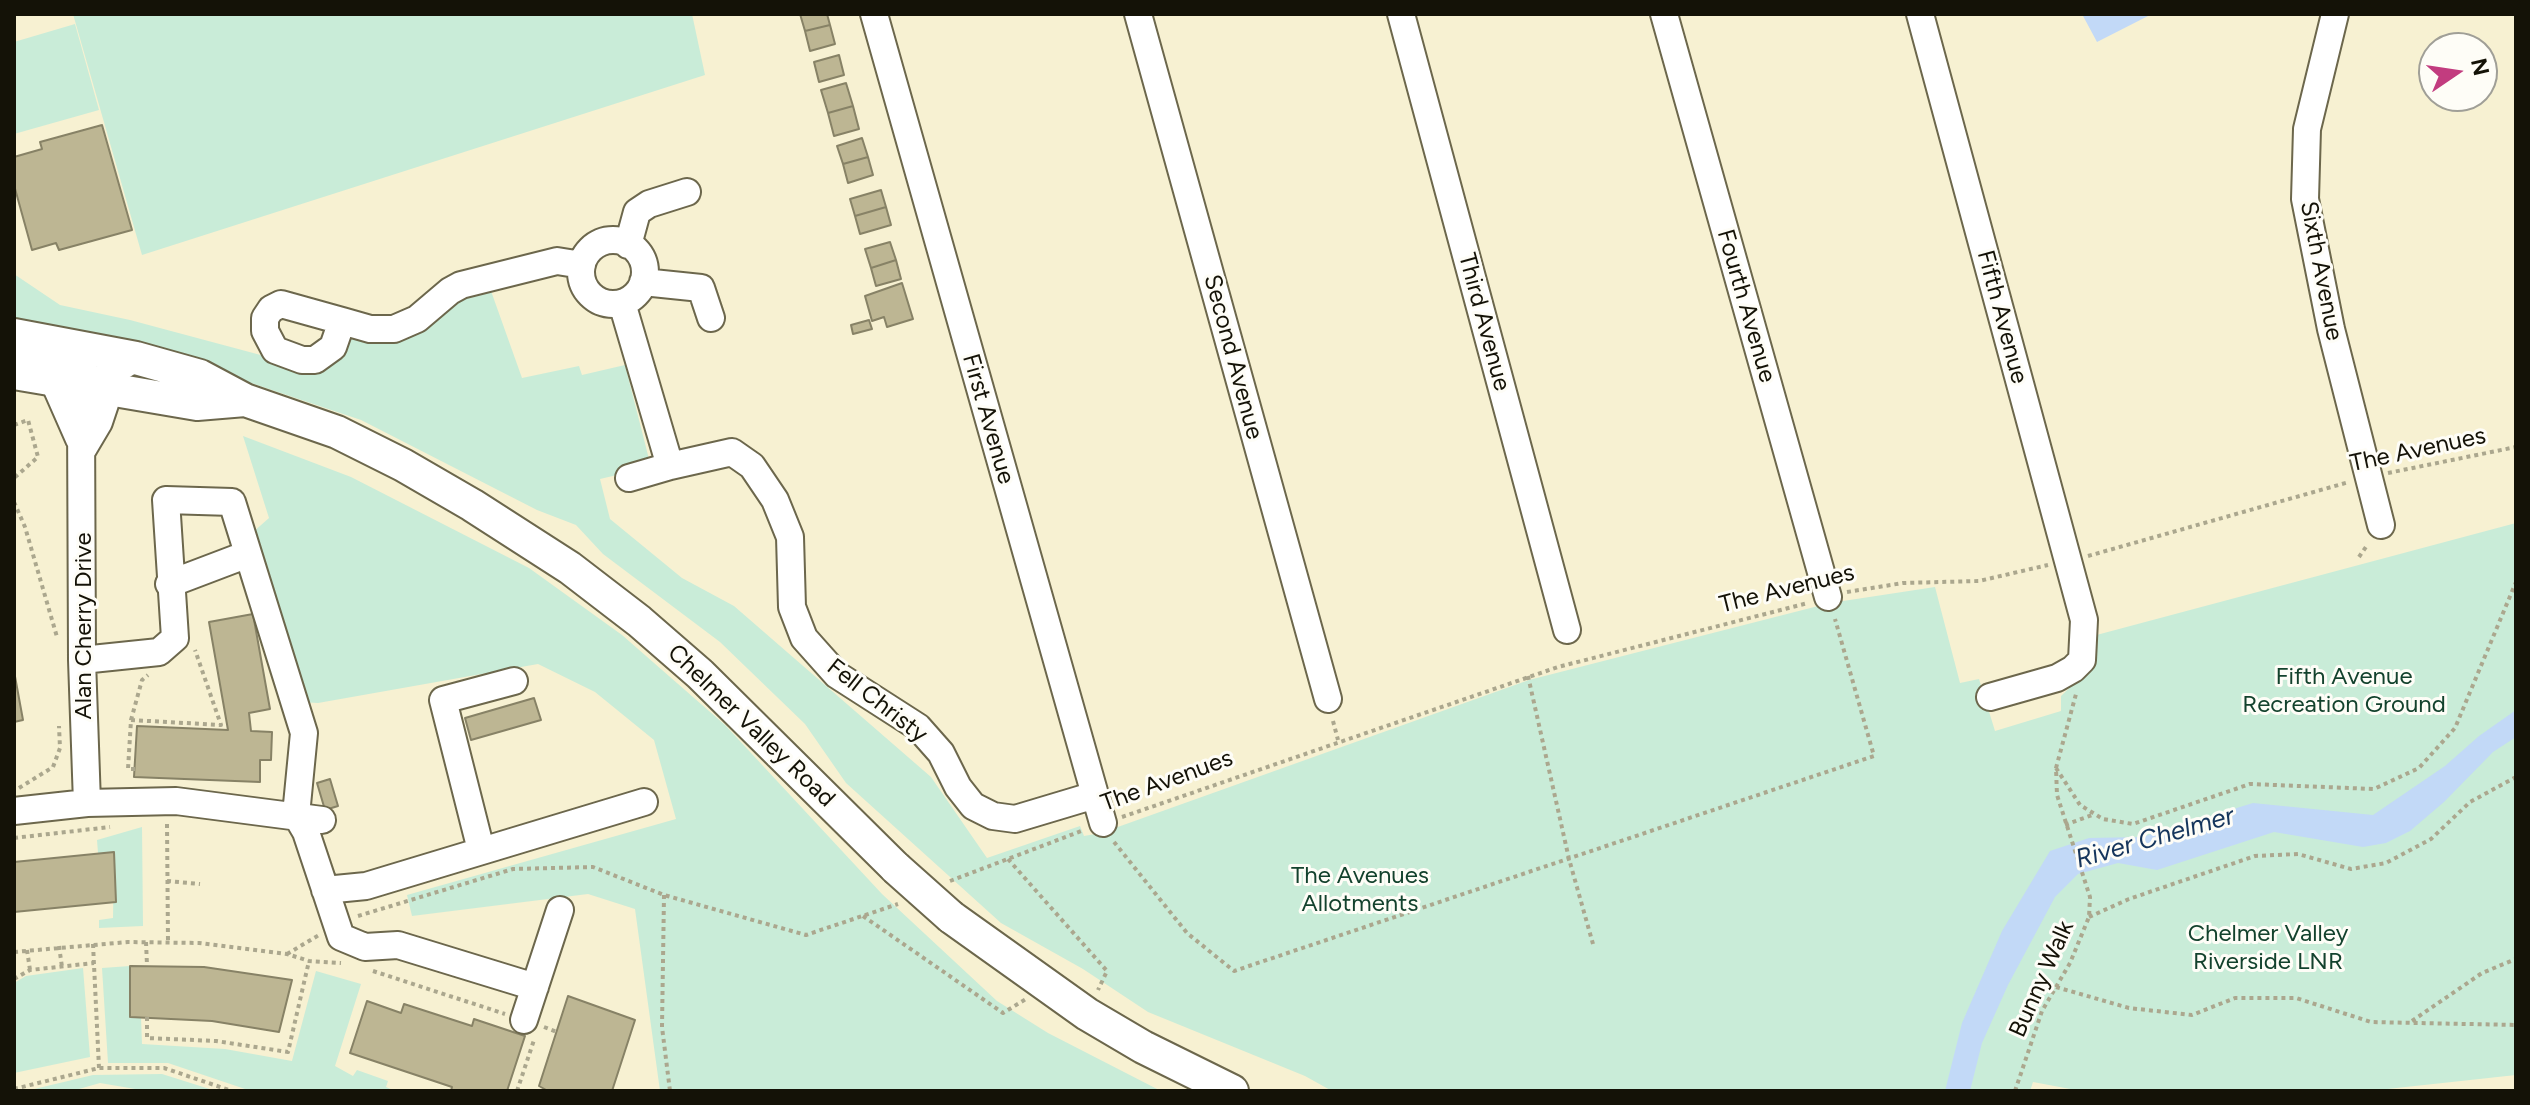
<!DOCTYPE html>
<html>
<head>
<meta charset="utf-8">
<style>
	body { margin:0 }
	#map { position:relative; width:2530px; height:1105px; overflow:hidden; background:#f7f1d2; font-family:Figtree,sans-serif }
	canvas { display:block }
	.frame { position:absolute; inset:0; border:16px solid #141207; pointer-events:none }
	.north { position:absolute; left:2418px; top:32px; width:80px; height:80px; box-sizing:border-box; background:#fefdf7; border:2px solid #a09f97; border-radius:50%; rotate:77deg; font-size:22px; font-weight:700; line-height:32px; text-align:center; color:#141207 }
	.north::after { content:''; display:block; margin:auto; width:28px; height:36px; background:#c23c7f; clip-path:polygon(50% 0,100% 100%,50% 72%,0 100%) }
</style>
</head>
<body>
<div id="map">
<canvas width="2530" height="1105"></canvas>
<div class="frame"></div>
<div class="north">N</div>
</div>
<script>
const g = document.querySelector('canvas').getContext('2d');
g.lineJoin = 'round';
function fill(path, color) { g.fillStyle = color; g.fill(path, 'evenodd'); }
const toPath = rows => new Path2D(rows.map(r => 'M' + r).join(''));
function stroke(path, color, width, dash) { g.strokeStyle = color; g.lineWidth = width; g.lineCap = dash ? 'butt' : 'round'; g.setLineDash(dash || []); g.stroke(path); }
function drawText(font, color, halo, rows, align = 'center') {
  g.font = font + ' Figtree,sans-serif'; g.lineWidth = 6; g.setLineDash([]); g.textBaseline = 'middle'; g.strokeStyle = halo; g.fillStyle = color; for (const [text, x, y, turn = 0] of rows) {
    g.save(); g.translate(x, y); g.rotate((+turn || 0) * Math.PI / 180); g.textAlign = isNaN(turn) ? turn : align; if (halo) g.strokeText(text, 0, 0); g.fillText(text, 0, 0); g.restore();
  }
}
const green = toPath([
	[73,14,692,14,705,75,142,255],
	[75,24,99,110,14,134,14,42],
	[14,274,60,305,130,320,324,372,337,359,348,339,358,337,384,342,400,338,424,329,454,302,491,291,522,378,579,366,582,375,625,365,651,467,600,479,610,519,682,578,734,606,931,777,987,858,1080,826,1084,836,1101,833,1529,680,1830,603,1935,587,1960,683,1979,679,1995,731,2061,711,2061,696,2088,670,2089,637,2516,523,2516,1075,2369,1091,2081,1091,2033,1082,2030,1091,1332,1091,1305,1076,1148,1012,1083,969,1001,923,846,783,805,724,720,642,603,554,576,525,537,510,361,420,224,374,14,323],
	[243,436,351,477,529,568,622,635,725,725,882,894,997,1001,1048,1033,1161,1091,660,1091,635,909,588,894,412,916,407,895,676,819,654,740,595,692,538,664,318,703,301,702,252,533,269,518],
	[142,827,143,926,99,928,99,920,113,918,114,853,98,853,97,840],
	[130,966,130,1016,141,1017,142,1044,225,1049,292,1061,316,971,361,984,335,1066,353,1076,357,1070,388,1081,386,1087,395,1091,251,1091,168,1063,108,1063,102,968],
	[83,968,90,1057,14,1073,14,983,26,976],
	[162,1074,216,1091,147,1091,100,1083,72,1091,26,1091,93,1075]
]);
const water = toPath([
	[2082,14,2152,14,2097,42],
	[2516,710,2516,737,2493,752,2444,802,2410,831,2386,843,2363,847,2274,832,2157,870,2118,863,2078,874,2055,897,2008,985,1982,1043,1970,1091,1945,1091,1962,1023,2002,931,2050,851,2089,838,2142,837,2253,803,2373,815,2445,766,2479,736]
]);
const building = toPath([
	[800,14,827,14,830,25,805,31,800,14],
	[830,25,835,44,810,51,805,31,830,25],
	[839,55,844,75,819,82,814,62,839,55],
	[846,83,853,106,828,113,821,90,846,83],
	[853,106,859,129,834,136,828,113,853,106],
	[102,125,132,230,59,250,56,243,32,250,14,185,14,157,42,149,40,142,102,125],
	[862,138,868,157,843,164,837,146,862,138],
	[868,157,873,175,848,183,843,164,868,157],
	[881,190,886,207,855,216,850,199,881,190],
	[886,207,891,225,860,234,855,216,886,207],
	[890,242,896,260,871,268,865,249,890,242],
	[896,260,901,279,876,286,871,268,896,260],
	[902,283,913,319,887,327,884,317,872,321,865,296,902,283],
	[869,320,872,329,853,334,851,325,869,320],
	[253,614,270,709,249,713,251,731,272,732,271,760,260,760,260,782,134,777,137,726,228,730,209,622,253,614],
	[14,671,23,720,14,722,14,671],
	[534,698,541,720,471,740,465,718,534,698],
	[330,779,338,806,325,810,317,783,330,779],
	[114,852,116,902,14,912,14,862,114,852],
	[130,966,204,967,292,980,279,1032,212,1021,130,1017,130,966],
	[568,996,635,1020,612,1091,548,1091,539,1086,568,996],
	[367,1001,401,1013,404,1004,472,1026,474,1019,525,1036,507,1091,451,1091,452,1087,350,1053,367,1001]
]);
const path = toPath([
	[14,425,28,420,38,457,14,478],
	[2388,473,2516,447],
	[14,502,25,527,57,637],
	[2088,556,2349,482],
	[2359,557,2368,544],
	[1847,592,1903,583,1979,581,2048,565],
	[1528,676,1569,859,1593,944],
	[131,720,221,725,195,650],
	[1333,721,1338,740],
	[2056,768,2080,805,2103,819,2133,824,2250,784,2374,789,2419,768,2455,728,2516,582],
	[135,769,128,769,131,720,142,680,148,675],
	[19,788,53,767,60,748,59,726],
	[1122,817,1558,667,1808,603],
	[167,824,168,942],
	[2065,825,2095,814],
	[14,838,110,827],
	[1114,842,1187,933,1234,971,1874,756,1835,619],
	[1008,859,1107,971,1098,990],
	[167,881,200,884],
	[950,881,1084,830],
	[664,895,662,1027,670,1091],
	[358,916,513,869,593,867,664,895,806,935,898,904],
	[863,916,1003,1013,1026,999],
	[2089,917,2129,899,2255,856,2298,854,2351,869,2386,863,2431,839,2470,802,2516,777],
	[146,942,147,965],
	[93,944,99,1068],
	[59,946,62,967],
	[27,950,30,970],
	[14,952,128,942,199,943,287,954,309,961,341,963],
	[287,954,319,935],
	[373,971,505,1014],
	[14,979,30,970,94,963],
	[2056,987,2129,1008,2192,1015,2235,998,2296,998,2371,1022,2516,1025],
	[147,1017,147,1038,216,1041,288,1052,309,961],
	[2412,1021,2482,973,2516,959],
	[544,1027,557,1032],
	[14,1089,99,1068,164,1068,232,1091],
	[517,1091,534,1040],
	[2015,1091,2042,1011,2070,963,2089,917,2090,897,2057,795,2056,768,2076,694]
]);
const minor = toPath([
	[874,14,1103,823],
	[1138,14,1328,699],
	[1401,14,1567,630],
	[1664,14,1828,597],
	[1920,14,2084,620,2082,660,2073,669,2057,678,1990,697],
	[2335,14,2307,129,2305,199,2331,329,2381,525],
	'581 272a32 32 0 1 1 64 0a32 32 0 1 1-64 0Z',
	[628,245,637,212,649,204,687,192],
	[643,282,701,288,711,318],
	[622,303,670,466,732,452,752,466,775,500,790,537,792,607,804,638,837,675,918,727,941,753,958,787,973,806,993,816,1015,819,1095,795],
	[342,321,281,304,271,309,265,318,265,331,275,350,302,360,315,360,333,347,342,321,370,329,394,329,417,319,450,291,461,285,557,261,582,265],
	[18,351,77,367,100,386,105,404,99,422,83,449],
	[53,380,79,439],
	[629,478,670,466],
	[169,584,248,554],
	[82,660,159,652,175,638,166,500,232,502,304,733,296,815,306,832,341,937,365,947,398,945,535,987],
	[87,803,82,660,81,413,87,399,109,374,136,358],
	[14,811,87,803,176,801,322,820],
	[481,850,443,700,514,681],
	[325,890,366,886,644,802],
	[524,1020,560,910]
]);
const major = toPath([
	[14,335,136,358,200,376,245,400,337,432,403,465,472,505,570,568,639,621,700,674,896,868],
	[14,373,197,404,245,400],
	[951,917,1087,1014,1143,1047,1232,1091]
]);
const majorBridge = toPath([
	[896,868,951,917]
]);
const streetNames = [
	["Sixth Avenue",2321,271,79],
	["Fourth Avenue",1746,306,74],
	["Fifth Avenue",2002,317,75],
	["Third Avenue",1484,322,75],
	["Second Avenue",1233,357,75],
	["First Avenue",988,419,74],
	["The Avenues",2418,450,-12],
	["The Avenues",1787,589,-14],
	["Alan Cherry Drive",84,626,-90],
	["Fell Christy",877,701,38],
	["Chelmer Valley Road",751,726,44],
	["The Avenues",1167,781,-20],
	["Bunny Walk",2042,979,-66]
];
const parkNames = [
	["Fifth Avenue",2344,677],
	["Recreation Ground",2344,705],
	["The Avenues",1360,876],
	["Allotments",1360,904],
	["Chelmer Valley",2268,934],
	["Riverside LNR",2268,962]
];
const waterNames = [
	["River Chelmer",2155,838,-16]
];
fill(green, '#c9ecd8');
fill(water, '#c2d9f7');
fill(building, '#bdb693');
stroke(building, '#878266', 2);
stroke(minor, '#6c674c', 30);
stroke(major, '#6c674c', 36);
stroke(path, '#aba78e', 4, [4, 4]);
stroke(minor, '#fff', 26);
stroke(major, '#fff', 32);
stroke(majorBridge, '#6c674c', 36, []);
stroke(majorBridge, '#fff', 32);
drawText('24px', '#141207', '#fefdf7', streetNames);
drawText('24px', '#13422d', '#fefdf7', parkNames);
drawText('italic 26px', '#15355c', '#fefdf7', waterNames);
</script>
</body>
</html>
